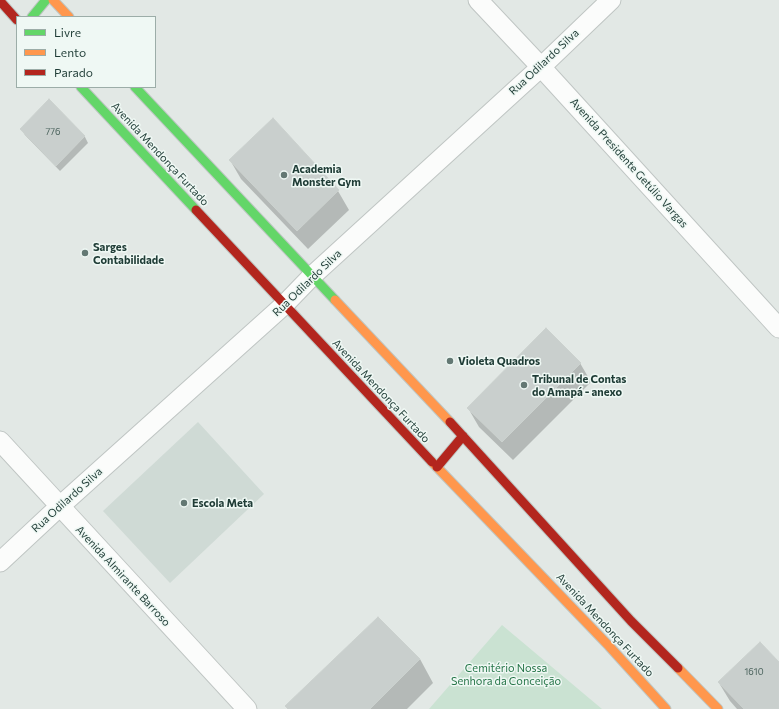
<!DOCTYPE html>
<html>
<head>
<meta charset="utf-8">
<style>
	body { margin:0 }
	#map { position:relative; width:779px; height:709px; overflow:hidden; background:#e2e8e5; font-family:Commissioner,sans-serif }
	canvas { display:block }
	.legend { position:absolute; left:16px; top:16px; width:140px; height:72px; box-sizing:border-box; background:#eff8f4; border:1px solid #9cada8; margin:0; padding:5px 7px; list-style:none; font-size:12px; color:#1f3c36 }
	.legend li { display:flex; align-items:center; gap:8px; height:20px }
	.legend b { width:20px; border:1px solid #9cada8 }
</style>
</head>
<body>
<div id="map">
<canvas width="779" height="709"></canvas>
<ul class="legend">
<li><b style="height:5px;background:#63d668"></b>Livre</li>
<li><b style="height:5px;background:#ff974d"></b>Lento</li>
<li><b style="height:5px;background:#b3261e"></b>Parado</li>
</ul>
</div>
<script>
const g = document.querySelector('canvas').getContext('2d');
g.lineJoin = 'round';
function fill(path, color) { g.fillStyle = color; g.fill(path, 'evenodd'); }
const toPath = rows => new Path2D(rows.map(r => 'M' + r).join(''));
function stroke(path, color, width, dash) { g.strokeStyle = color; g.lineWidth = width; g.lineCap = dash ? 'butt' : 'round'; g.setLineDash(dash || []); g.stroke(path); }
function drawText(font, color, halo, rows, align = 'center') {
  g.font = font + ' Commissioner,sans-serif'; g.lineWidth = 3; g.setLineDash([]); g.textBaseline = 'middle'; g.strokeStyle = halo; g.fillStyle = color; for (const [text, x, y, turn = 0] of rows) {
    g.save(); g.translate(x, y); g.rotate((+turn || 0) * Math.PI / 180); g.textAlign = isNaN(turn) ? turn : align; if (halo) g.strokeText(text, 0, 0); g.fillText(text, 0, 0); g.restore();
  }
}
const built = toPath([
	[198,422,264,494,170,583,103,511]
]);
const green = toPath([
	[502,625,602,709,429,709]
]);
const shadow = toPath([
	[49,100,85,137,88,143,60,171,25,135,21,129],
	[230,160,338,191,349,210,308,249,241,179],
	[580,363,591,382,513,460,479,427,468,408],
	[420,659,433,683,407,709,288,709,286,706],
	[779,663,779,709,737,709,730,701,719,683]
]);
const building = toPath([
	[49,99,85,136,56,166,20,129,49,99],
	[273,118,339,190,297,231,229,160,273,118],
	[546,328,581,363,502,442,467,408,546,328],
	[378,617,420,659,370,709,288,709,285,706,378,617],
	[760,642,779,662,779,709,744,709,718,682,760,642]
]);
const street = toPath([
	[478,0,541,67,779,328],
	[0,441,247,709],
	[0,562,59,507,284,305,312,276,541,67,611,0]
]);
const fast = toPath([
	[32,17,46,0],
	[81,87,196,210],
	[135,87,335,300]
]);
const slow = toPath([
	[53,0,69,17],
	[335,300,450,422],
	[432,462,609,646,666,709],
	[678,668,718,709]
]);
const jam = toPath([
	[0,1,17,20],
	[196,210,432,462],
	[450,422,631,621,678,668],
	[437,467,463,436]
]);
const markers = [
	[284,175,4,"#637873"],
	[85,253,4,"#637873"],
	[450,361,4,"#637873"],
	[524,385,4,"#637873"],
	[184,503,4,"#637873"]
];
const numberNames = [
	["776",53,132],
	["1610",754,672]
];
const streetNames = [
	["Rua Odilardo Silva",544,62,-43],
	["Avenida Mendonça Furtado",160,154,47],
	["Avenida Presidente Getúlio Vargas",629,163,48],
	["Rua Odilardo Silva",307,283,-44],
	["Avenida Mendonça Furtado",381,391,47],
	["Rua Odilardo Silva",67,500,-42],
	["Avenida Almirante Barroso",123,576,47],
	["Avenida Mendonça Furtado",605,625,47]
];
const poiNames = [
	["Academia",292,169],
	["Monster Gym",292,182],
	["Sarges",93,247],
	["Contabilidade",93,260],
	["Violeta Quadros",458,361],
	["Tribunal de Contas",532,379],
	["do Amapá - anexo",532,392],
	["Escola Meta",192,503]
];
const parkNames = [
	["Cemitério Nossa",506,668],
	["Senhora da Conceição",506,681]
];
fill(built, '#cfdad5');
fill(green, '#cae2d2');
fill(shadow, '#0003');
fill(building, '#c9cfcd');
stroke(building, '#cbd1ce', 1);
stroke(street, '#bfc5c3', 21);
stroke(fast, '#bec6c3', 11);
stroke(slow, '#bec6c3', 11);
stroke(jam, '#bec6c3', 11);
stroke(street, '#fbfcfb', 19);
stroke(fast, '#63d668', 9);
stroke(slow, '#ff974d', 9);
stroke(jam, '#b3261e', 9);
for (const [x, y, r, color] of markers) { const dot = new Path2D(); dot.arc(x, y, r, 0, 2 * Math.PI); g.fillStyle = color; g.fill(dot); stroke(dot, '#eff8f4', 1.5); }
drawText('9px', '#4a625c', null, numberNames);
drawText('11px', '#1f3c36', '#eff8f4', streetNames);
drawText('bold 11px', '#1f3c36', '#eff8f4', poiNames, 'left');
drawText('11px', '#277649', '#eff8f4', parkNames);
</script>
</body>
</html>
